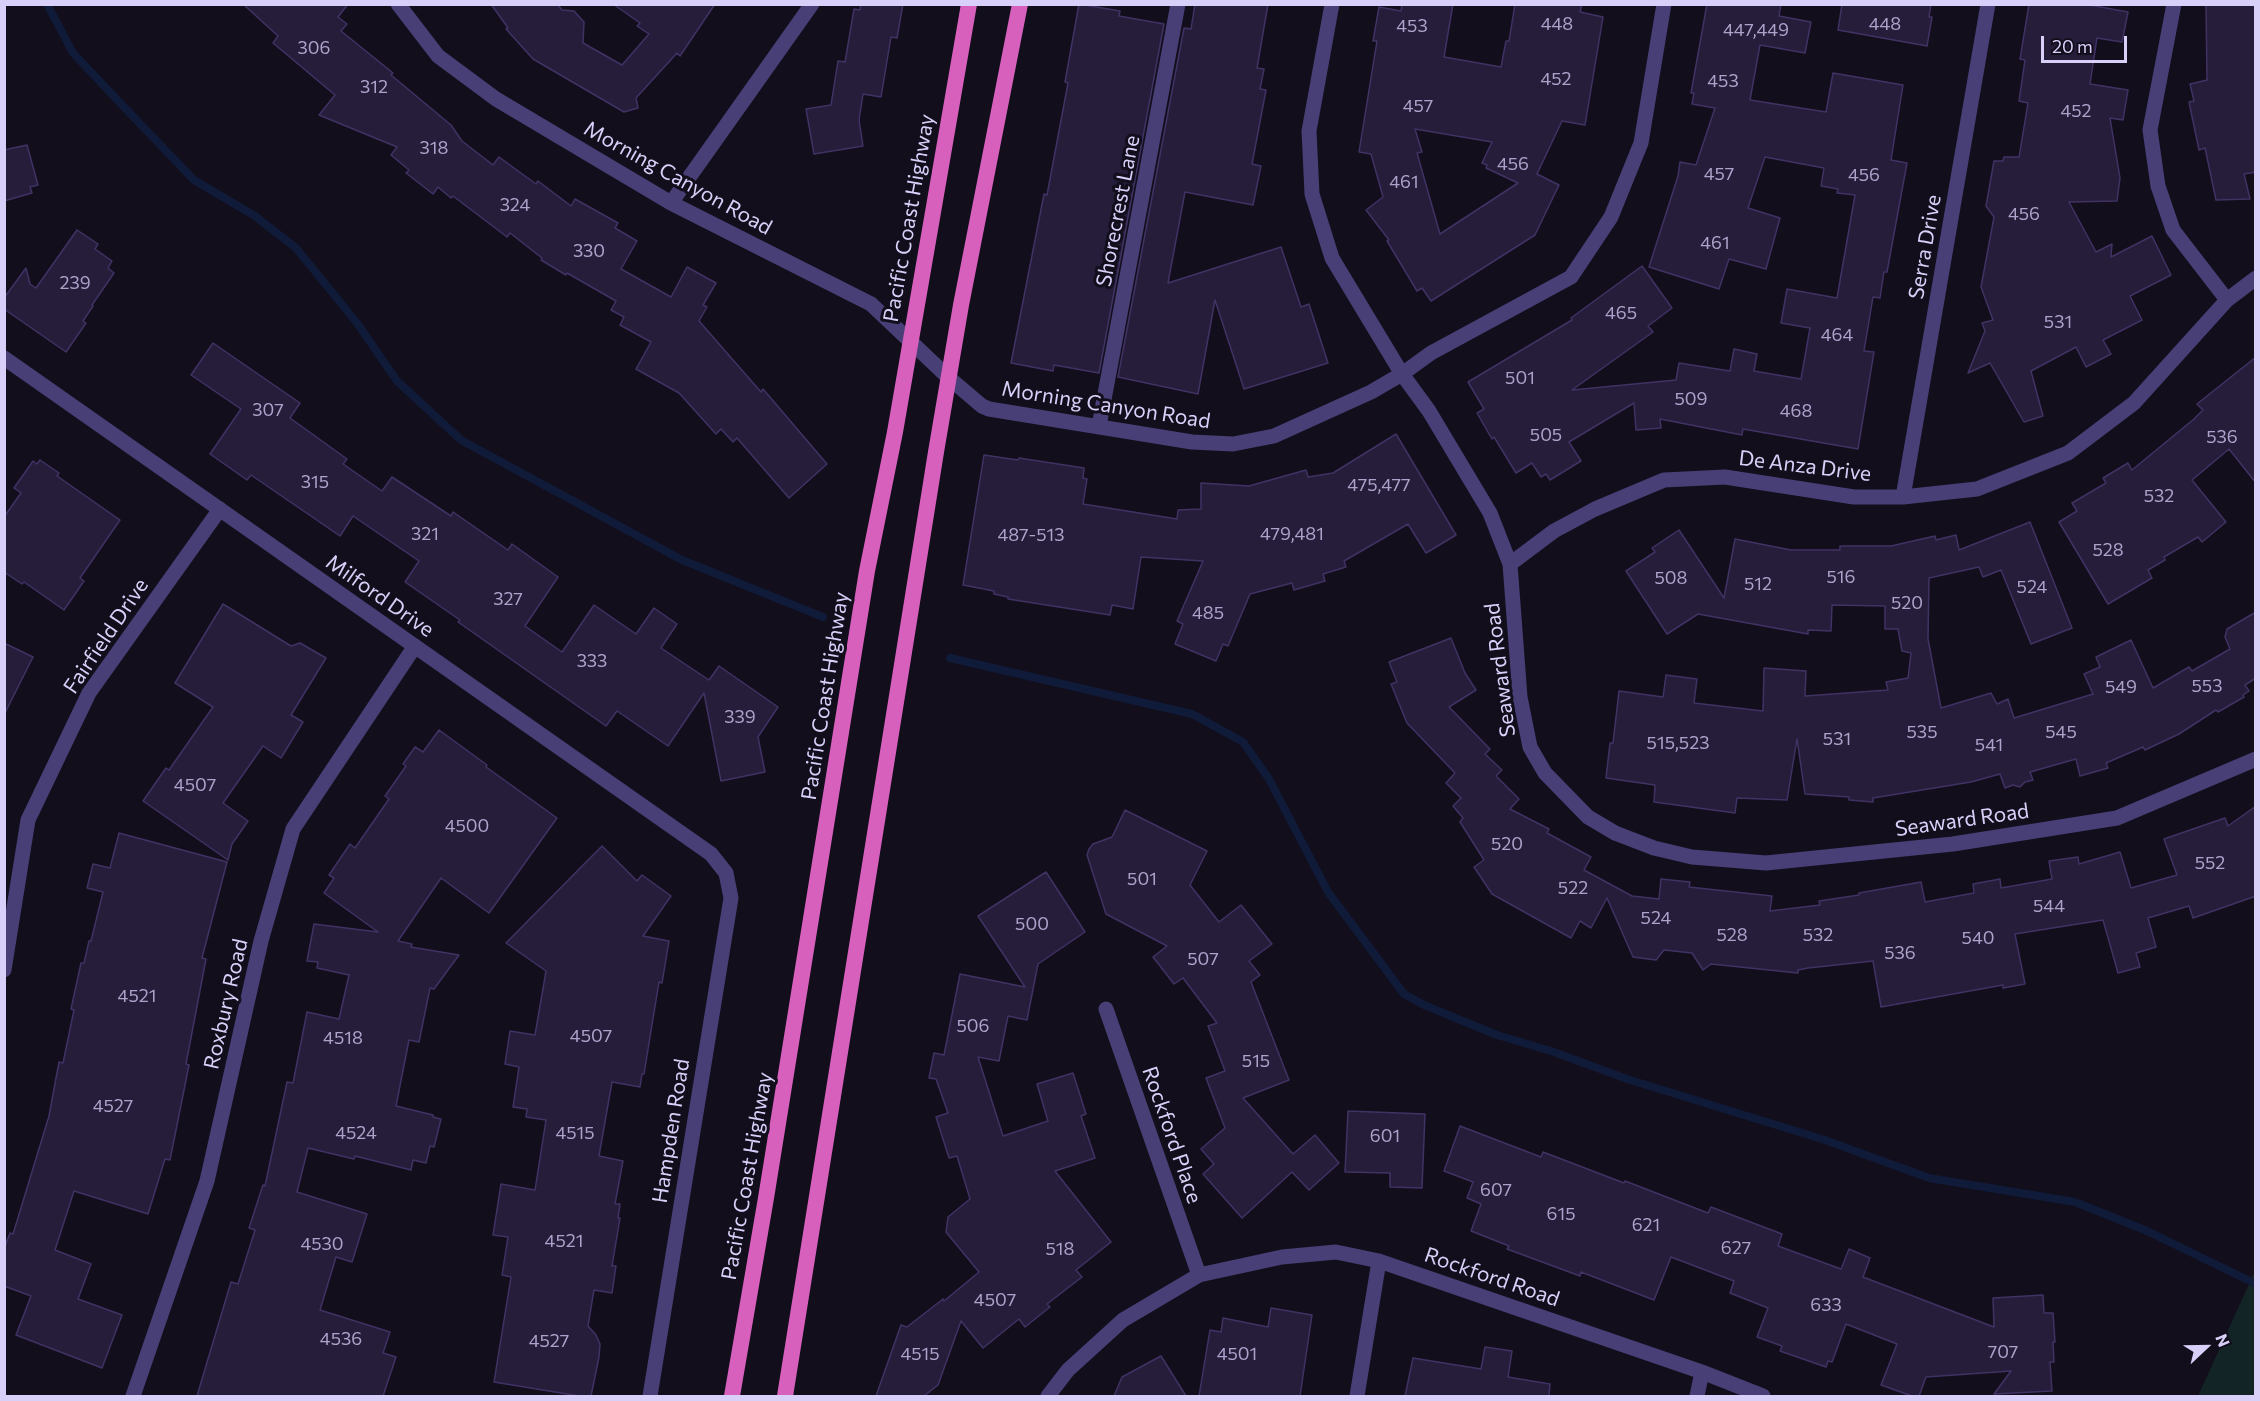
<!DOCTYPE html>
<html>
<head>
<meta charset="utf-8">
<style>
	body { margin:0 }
	#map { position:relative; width:2260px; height:1401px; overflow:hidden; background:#120e1c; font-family:Commissioner,sans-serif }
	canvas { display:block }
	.frame { position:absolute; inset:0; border:6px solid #d9d0f9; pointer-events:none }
	.north { position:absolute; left:2176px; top:1317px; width:60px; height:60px; -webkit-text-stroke:4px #120e1c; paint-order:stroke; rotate:68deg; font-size:16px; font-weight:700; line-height:24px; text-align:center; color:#d9d0f9 }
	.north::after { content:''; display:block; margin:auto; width:21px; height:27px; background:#d9d0f9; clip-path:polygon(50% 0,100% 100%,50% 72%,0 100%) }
	.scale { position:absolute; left:2041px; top:36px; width:86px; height:27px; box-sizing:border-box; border:3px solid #d9d0f9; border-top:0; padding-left:8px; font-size:18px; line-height:21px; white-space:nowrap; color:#d9d0f9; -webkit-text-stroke:4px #120e1c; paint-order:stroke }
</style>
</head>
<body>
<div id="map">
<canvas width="2260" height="1401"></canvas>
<div class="frame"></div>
<div class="north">N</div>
<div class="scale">20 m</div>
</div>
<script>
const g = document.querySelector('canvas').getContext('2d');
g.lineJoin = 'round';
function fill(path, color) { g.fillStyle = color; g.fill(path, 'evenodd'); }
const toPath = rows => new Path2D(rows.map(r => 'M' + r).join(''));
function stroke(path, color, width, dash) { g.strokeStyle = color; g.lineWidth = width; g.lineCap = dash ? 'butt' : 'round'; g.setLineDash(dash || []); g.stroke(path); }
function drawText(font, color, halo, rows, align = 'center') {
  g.font = font + ' Commissioner,sans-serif'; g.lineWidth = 6; g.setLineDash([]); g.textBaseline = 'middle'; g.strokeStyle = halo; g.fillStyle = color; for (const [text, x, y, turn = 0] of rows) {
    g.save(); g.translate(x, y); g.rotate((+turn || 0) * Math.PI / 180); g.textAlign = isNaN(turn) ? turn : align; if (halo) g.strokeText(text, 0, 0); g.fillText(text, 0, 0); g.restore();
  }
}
const green = toPath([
	[2255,1271,2255,1396,2198,1396]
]);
const stream = toPath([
	[47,4,73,53,123,106,194,180,255,216,296,248,357,323,397,381,461,440,682,560,823,617],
	[950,658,1192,714,1243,742,1269,779,1328,892,1404,994,1424,1005,1497,1035,1554,1052,1627,1079,1825,1140,1929,1178,2075,1202,2147,1231,2256,1284]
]);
const building = toPath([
	[243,4,348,4,338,17,347,24,341,31,393,73,391,75,451,125,462,141,493,165,499,157,536,184,538,181,571,206,575,199,618,223,615,228,637,241,621,269,671,297,687,267,716,283,703,305,707,307,699,321,761,392,763,389,827,464,789,498,737,438,733,442,721,429,716,434,679,393,636,369,651,342,620,325,624,317,611,310,616,301,567,273,566,275,541,260,542,258,510,233,507,237,453,196,451,198,438,187,433,194,406,173,409,170,391,155,397,147,319,115,335,95,273,43,278,36,243,4],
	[491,4,557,4,562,10,574,11,584,22,583,43,622,65,649,34,637,26,640,23,613,4,715,4,680,56,677,53,636,98,638,108,624,112,533,59,506,29,508,28,491,4],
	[861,4,903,4,897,38,891,37,881,97,863,94,859,120,863,146,814,154,806,109,831,105,838,61,845,62,854,9,860,10,861,4],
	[1079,4,1120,11,1119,16,1164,24,1099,373,1054,365,1053,371,1011,363,1044,194,1047,195,1068,83,1065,82,1079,4],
	[1195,4,1268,4,1257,68,1264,69,1260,89,1266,90,1252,164,1261,166,1253,205,1185,192,1168,283,1281,247,1301,307,1309,304,1328,363,1244,389,1215,300,1198,394,1118,377,1184,28,1191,29,1195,4],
	[1402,4,1453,4,1444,57,1501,67,1506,41,1509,41,1515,4,1582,4,1580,12,1603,17,1585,125,1562,121,1537,174,1559,185,1535,235,1431,301,1422,288,1417,291,1387,241,1389,240,1366,210,1383,197,1371,154,1359,152,1377,41,1373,41,1379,7,1401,11,1402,4],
	[1415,129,1492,142,1482,163,1487,165,1486,168,1518,183,1440,234,1417,153,1422,152,1415,129],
	[1707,4,1781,4,1779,16,1811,22,1805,53,1760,45,1750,100,1826,112,1833,73,1903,85,1891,160,1907,163,1887,272,1884,272,1880,298,1873,297,1864,351,1874,352,1858,449,1743,429,1742,435,1660,419,1661,428,1636,430,1634,403,1569,442,1581,461,1550,480,1546,474,1541,477,1532,463,1516,473,1494,437,1492,439,1477,413,1484,409,1468,382,1572,320,1571,318,1642,266,1672,308,1648,326,1653,332,1572,390,1676,380,1679,363,1730,371,1734,349,1757,354,1754,371,1801,379,1810,328,1781,323,1787,289,1837,298,1855,195,1837,193,1838,189,1821,186,1824,168,1765,157,1748,208,1780,218,1766,269,1729,259,1719,289,1649,267,1678,176,1680,162,1696,165,1715,108,1692,104,1694,93,1691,93,1707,4],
	[1842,4,1931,4,1929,17,1932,17,1927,46,1838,30,1842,4],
	[2029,4,2084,4,2128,12,2122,42,2097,38,2090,84,2128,90,2123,120,2110,118,2120,178,2117,201,2069,202,2096,252,2112,244,2111,257,2152,236,2171,275,2130,296,2142,320,2103,340,2111,354,2086,367,2076,347,2031,371,2043,416,2024,422,1990,363,1968,373,1985,331,1982,323,1993,320,1981,287,1994,217,1986,206,1994,161,2003,161,2004,157,2019,157,2028,103,2019,101,2025,60,2020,59,2029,4],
	[2206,4,2256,4,2256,172,2244,174,2250,199,2216,200,2205,148,2199,150,2189,102,2194,101,2190,84,2207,80,2206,4],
	[27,145,38,185,30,187,32,193,4,201,4,150,27,145],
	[77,230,98,244,95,249,112,261,108,268,114,273,92,305,93,306,83,321,86,323,66,352,4,309,4,298,26,268,30,284,36,288,77,230],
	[213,343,300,403,290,418,347,459,343,464,382,491,392,477,451,516,453,512,508,550,512,544,558,577,525,626,562,652,594,605,636,634,654,608,677,624,661,648,709,680,719,666,778,707,758,737,765,772,721,781,704,693,668,746,617,711,606,726,458,622,460,620,405,582,419,561,353,516,340,536,251,475,247,480,210,454,241,409,191,375,213,343],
	[2256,357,2256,483,2229,449,2192,480,2226,522,2202,542,2198,537,2164,557,2165,560,2148,570,2152,578,2108,604,2059,522,2077,511,2072,503,2106,483,2103,478,2128,463,2132,470,2194,419,2203,410,2197,404,2256,357],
	[1396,434,1456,535,1426,553,1408,524,1344,561,1346,567,1323,574,1325,581,1294,590,1292,583,1250,594,1228,646,1223,644,1216,661,1175,644,1183,624,1177,621,1203,561,1141,557,1133,609,1112,605,1110,615,1008,599,1008,597,994,594,994,591,963,585,984,455,1018,460,1019,458,1084,468,1083,478,1087,479,1083,504,1177,519,1178,510,1201,509,1201,483,1249,486,1306,470,1308,477,1333,473,1396,434],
	[40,460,59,473,57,476,120,520,80,578,84,581,64,610,24,582,22,584,4,572,4,517,21,493,14,488,33,461,37,464,40,460],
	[2030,522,2072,628,2031,644,2001,570,1983,577,1979,567,1929,578,1928,639,1941,708,1991,693,1997,704,2008,699,2014,718,2093,694,2084,674,2100,667,2096,657,2131,640,2153,688,2189,667,2192,671,2230,649,2225,637,2227,629,2256,612,2256,678,2245,685,2249,691,2243,695,2244,697,2218,712,2216,710,2179,734,2145,750,2143,747,2106,763,2108,768,2080,776,2076,759,2030,772,2033,780,2025,782,2020,787,2013,785,2005,788,2000,774,1971,782,1873,798,1873,802,1849,800,1849,797,1805,794,1797,739,1787,800,1737,798,1735,813,1654,802,1655,785,1606,778,1610,743,1613,743,1619,691,1663,697,1666,675,1697,679,1694,703,1763,711,1764,668,1806,671,1805,696,1888,690,1886,682,1908,678,1911,653,1902,651,1898,629,1885,629,1885,606,1832,605,1831,631,1808,630,1808,634,1698,614,1667,634,1626,571,1655,552,1652,548,1679,530,1724,598,1735,539,1791,550,1840,550,1840,546,1891,546,1935,536,1936,540,1956,535,1959,550,2030,522],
	[223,604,291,646,300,643,326,658,291,715,303,722,281,758,263,746,223,803,248,821,232,844,228,860,143,801,166,768,169,770,213,707,175,683,223,604],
	[1451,638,1465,673,1476,690,1449,707,1490,749,1485,754,1502,770,1496,776,1519,799,1510,809,1549,829,1547,833,1591,857,1584,870,1632,896,1659,899,1661,879,1690,882,1689,887,1772,896,1770,911,1820,905,1819,901,1859,895,1859,893,1921,882,1925,902,1974,893,1973,884,2000,879,2001,888,2052,879,2049,861,2078,857,2079,864,2120,852,2131,888,2177,875,2164,839,2225,818,2228,826,2256,806,2256,896,2193,918,2189,906,2148,918,2156,947,2136,953,2140,967,2118,973,2103,920,2015,934,2025,984,2003,988,2003,985,1881,1007,1873,961,1808,968,1798,970,1798,973,1711,964,1703,970,1692,953,1664,950,1656,960,1633,957,1607,898,1591,928,1580,921,1571,938,1492,894,1474,867,1484,860,1460,822,1463,818,1453,806,1461,798,1446,783,1455,773,1407,723,1391,684,1397,682,1389,662,1451,638],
	[4,643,33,657,4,715,4,643],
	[439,730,487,765,486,767,557,818,489,913,441,878,398,941,412,944,411,947,459,955,434,989,430,988,419,1042,409,1040,396,1106,433,1115,433,1117,441,1119,434,1147,430,1146,426,1163,413,1160,411,1170,355,1156,354,1159,308,1148,297,1192,367,1214,352,1262,336,1257,320,1310,390,1332,383,1353,396,1357,383,1396,197,1396,231,1282,238,1284,255,1230,249,1228,263,1185,265,1186,287,1082,293,1083,307,1012,339,1019,349,975,317,968,318,962,307,961,314,924,378,932,324,893,334,878,329,875,350,844,355,848,389,799,385,796,406,766,403,764,415,747,423,752,439,730],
	[1125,810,1207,851,1190,885,1219,922,1241,905,1272,944,1249,961,1260,975,1251,982,1289,1080,1243,1098,1293,1154,1315,1135,1339,1163,1309,1190,1292,1172,1242,1218,1203,1174,1214,1164,1201,1149,1225,1128,1206,1078,1225,1071,1208,1026,1217,1023,1183,978,1174,984,1153,957,1167,946,1106,914,1087,855,1089,849,1093,844,1112,837,1125,810],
	[119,833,227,862,202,958,206,959,186,1064,189,1065,170,1160,165,1159,148,1214,74,1191,55,1250,91,1264,78,1299,122,1315,102,1368,16,1335,31,1296,4,1286,4,1249,10,1233,13,1234,49,1116,59,1062,63,1063,74,1010,71,1009,81,963,84,963,89,941,91,941,103,892,87,888,93,864,110,868,119,833],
	[602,846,637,881,642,875,671,896,643,936,669,941,662,983,659,982,644,1074,642,1074,640,1087,612,1082,599,1156,623,1161,615,1204,620,1204,618,1218,620,1218,612,1266,616,1266,612,1293,594,1290,588,1326,596,1335,600,1344,599,1357,591,1396,579,1396,494,1382,511,1277,502,1275,508,1237,493,1235,501,1184,535,1190,546,1120,526,1117,527,1109,513,1107,519,1067,505,1064,510,1031,535,1035,546,971,506,943,602,846],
	[1046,872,1085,932,1038,964,1027,1020,1008,1016,999,1061,978,1057,1003,1136,1048,1121,1037,1084,1073,1073,1086,1114,1081,1116,1095,1158,1055,1171,1111,1242,1076,1270,1082,1277,1047,1304,1050,1307,1025,1327,1019,1319,983,1348,961,1321,938,1385,924,1396,876,1396,901,1325,907,1327,943,1299,944,1301,979,1272,946,1232,948,1217,970,1199,957,1156,949,1158,936,1117,948,1113,936,1079,929,1078,934,1053,944,1055,960,974,1025,987,978,916,1046,872],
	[1348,1111,1425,1114,1422,1188,1390,1187,1390,1173,1345,1172,1348,1111],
	[1460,1126,1541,1157,1543,1152,1624,1183,1625,1181,1708,1213,1711,1207,1782,1234,1778,1246,1841,1269,1849,1249,1870,1258,1863,1277,1994,1327,1993,1298,2043,1295,2044,1313,2053,1313,2055,1342,2053,1342,2054,1362,2050,1362,2052,1391,1994,1394,2011,1371,1926,1377,1919,1396,1912,1396,1881,1385,1897,1344,1846,1324,1832,1362,1828,1361,1826,1367,1780,1351,1782,1346,1757,1337,1768,1308,1730,1293,1734,1281,1671,1257,1654,1300,1581,1272,1580,1276,1507,1249,1509,1246,1471,1231,1481,1204,1467,1198,1473,1182,1444,1171,1460,1126],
	[1271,1308,1312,1315,1300,1396,1199,1396,1210,1330,1221,1332,1223,1318,1268,1327,1271,1308],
	[1485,1347,1512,1351,1508,1377,1550,1384,1549,1396,1405,1396,1413,1358,1481,1369,1485,1347],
	[1161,1356,1186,1396,1114,1396,1122,1377,1161,1356]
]);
const minor = toPath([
	[398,4,438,56,496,99,671,203,871,304,949,378,982,406,989,409,1192,442,1233,444,1274,436,1371,392,1402,374,1431,353,1571,277,1611,217,1641,143,1664,4],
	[1332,4,1309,131,1312,194,1332,258,1402,374,1429,411,1490,513,1510,564,1520,697,1530,747,1545,773,1588,817,1615,833,1654,848,1692,857,1766,863,1953,844,2117,818,2256,759],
	[2174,4,2150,130,2158,186,2173,230,2227,300],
	[671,203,812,4],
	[4,358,711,854,726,873,731,898,650,1396],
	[1099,426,1178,4],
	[1903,497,1988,4],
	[1510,564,1554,531,1595,509,1664,480,1725,477,1854,497,1903,497,1977,489,2068,453,2134,403,2227,300,2256,278],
	[4,970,28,820,89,693,220,509],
	[1106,1009,1199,1275],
	[133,1396,207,1181,261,941,293,829,415,646],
	[1048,1396,1068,1370,1123,1320,1199,1275,1282,1257,1336,1252,1379,1261,1702,1372,1763,1396],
	[1357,1396,1379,1261],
	[1697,1396,1702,1372]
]);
const trunk = toPath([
	[732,1396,766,1198,867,571,895,432,969,4],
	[785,1396,936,452,961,305,1020,4]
]);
const numberNames = [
	["448",1557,24],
	["448",1885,24],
	["453",1412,26],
	["447,449",1756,30],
	["306",314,48],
	["452",1556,79],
	["453",1723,81],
	["312",374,87],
	["457",1418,106],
	["452",2076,111],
	["318",434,148],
	["456",1513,164],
	["457",1719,174],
	["456",1864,175],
	["461",1404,182],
	["324",515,205],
	["456",2024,214],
	["461",1715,243],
	["330",589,251],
	["239",75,283],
	["465",1621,313],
	["531",2058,322],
	["464",1837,335],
	["501",1520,378],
	["509",1691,399],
	["307",268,410],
	["468",1796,411],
	["505",1546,435],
	["536",2222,437],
	["315",315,482],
	["475,477",1379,485],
	["532",2159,496],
	["321",425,534],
	["479,481",1292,534],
	["487-513",1031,535],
	["528",2108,550],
	["516",1841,577],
	["508",1671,578],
	["512",1758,584],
	["524",2032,587],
	["327",508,599],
	["520",1907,603],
	["485",1208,613],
	["333",592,661],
	["553",2207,686],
	["549",2121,687],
	["339",740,717],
	["535",1922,732],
	["545",2061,732],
	["531",1837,739],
	["515,523",1678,743],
	["541",1989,745],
	["4507",195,785],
	["4500",467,826],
	["520",1507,844],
	["552",2210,863],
	["501",1142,879],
	["522",1573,888],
	["544",2049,906],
	["524",1656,918],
	["500",1032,924],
	["528",1732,935],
	["532",1818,935],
	["540",1978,938],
	["536",1900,953],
	["507",1203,959],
	["4521",137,996],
	["506",973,1026],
	["4507",591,1036],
	["4518",343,1038],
	["515",1256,1061],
	["4527",113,1106],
	["4524",356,1133],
	["4515",575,1133],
	["601",1385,1136],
	["607",1496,1190],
	["615",1561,1214],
	["621",1646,1225],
	["4521",564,1241],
	["4530",322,1244],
	["627",1736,1248],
	["518",1060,1249],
	["4507",995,1300],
	["633",1826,1305],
	["4536",341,1339],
	["4527",549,1341],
	["707",2003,1352],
	["4515",920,1354],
	["4501",1237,1354]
];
const streetNames = [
	["Morning Canyon Road",678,178,29],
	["Shorecrest Lane",1118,211,-79],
	["Pacific Coast Highway",909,218,-80],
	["Serra Drive",1925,247,-80],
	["Morning Canyon Road",1106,405,9],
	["De Anza Drive",1805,466,7],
	["Milford Drive",380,596,35],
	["Fairfield Drive",106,636,-56],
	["Seaward Road",1500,670,-97],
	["Pacific Coast Highway",825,696,-81],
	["Seaward Road",1962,820,-8],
	["Roxbury Road",226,1004,-77],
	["Hampden Road",671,1131,-81],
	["Rockford Place",1172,1135,71],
	["Pacific Coast Highway",747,1176,-80],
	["Rockford Road",1492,1277,19]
];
fill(green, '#122425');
stroke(stream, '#101b39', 8);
fill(building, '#261d3b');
stroke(building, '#413264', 1.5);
stroke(minor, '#473f75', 15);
stroke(trunk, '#d860bd', 16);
drawText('18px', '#aca3ca', null, numberNames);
drawText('21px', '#d9d0f9', '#120e1c', streetNames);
</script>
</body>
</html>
